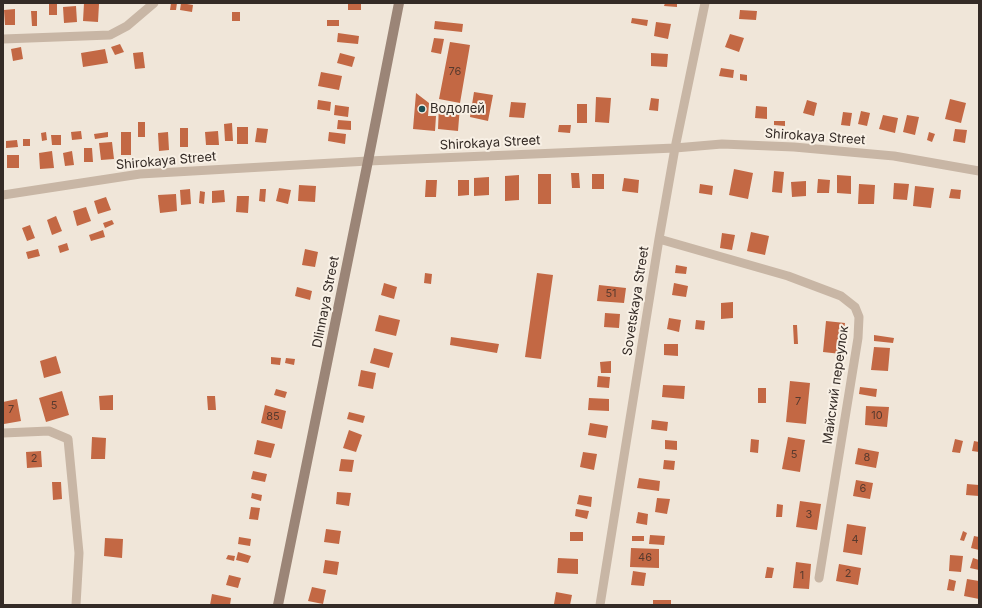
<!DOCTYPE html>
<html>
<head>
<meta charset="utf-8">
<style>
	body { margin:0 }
	#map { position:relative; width:982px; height:608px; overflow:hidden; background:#f0e6d9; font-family:Inter,sans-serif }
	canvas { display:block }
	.frame { position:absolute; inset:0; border:4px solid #342b26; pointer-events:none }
</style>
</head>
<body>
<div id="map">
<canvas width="982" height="608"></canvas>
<div class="frame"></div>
</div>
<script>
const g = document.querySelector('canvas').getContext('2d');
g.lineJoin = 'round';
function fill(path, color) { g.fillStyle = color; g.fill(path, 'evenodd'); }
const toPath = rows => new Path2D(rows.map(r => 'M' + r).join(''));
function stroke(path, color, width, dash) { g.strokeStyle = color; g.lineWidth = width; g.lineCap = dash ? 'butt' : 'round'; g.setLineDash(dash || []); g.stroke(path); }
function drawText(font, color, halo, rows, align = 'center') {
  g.font = font + ' Inter,sans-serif'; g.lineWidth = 4; g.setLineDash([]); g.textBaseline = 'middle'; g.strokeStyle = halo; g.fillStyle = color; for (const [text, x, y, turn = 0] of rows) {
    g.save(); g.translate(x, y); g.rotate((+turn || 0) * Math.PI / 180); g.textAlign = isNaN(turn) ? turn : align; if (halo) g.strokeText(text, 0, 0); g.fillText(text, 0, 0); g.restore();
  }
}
const building = toPath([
	[49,3,57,3,57,15,49,15],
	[84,3,99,4,98,22,83,21],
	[171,3,177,3,176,10,170,10],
	[181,3,193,5,192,12,180,10],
	[348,3,361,3,361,10,348,10],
	[665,3,677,3,677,7,664,6],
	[76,6,77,22,64,23,63,7],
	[15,9,15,25,5,25,4,10],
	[740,10,757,11,756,20,739,19],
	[31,11,37,11,37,26,32,26],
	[232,12,240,12,240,21,232,21],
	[632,18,648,20,647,26,631,23],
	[327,20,339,20,339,26,327,26],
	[435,21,463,24,462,32,434,29],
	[656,22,671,24,668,39,654,36],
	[338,33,359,36,358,44,337,42],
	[730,34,744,38,739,52,725,47],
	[434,38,444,39,441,54,431,52],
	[450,42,470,45,460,103,439,99],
	[120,44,124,52,115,55,111,47],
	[21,47,23,59,13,61,11,49],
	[105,49,108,63,83,67,81,53],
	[143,52,145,68,135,69,133,53],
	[340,53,355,57,352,67,337,63],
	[651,53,668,54,667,67,651,66],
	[721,68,734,70,733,78,719,76],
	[321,72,342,76,339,90,318,86],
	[740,74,747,75,747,81,740,80],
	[474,92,493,95,488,121,470,117],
	[416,93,429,103,428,116,436,116,435,131,413,129],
	[596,97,611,98,609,123,595,122],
	[651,98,659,99,658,111,649,110],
	[950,99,966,103,961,123,945,119],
	[318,100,331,102,330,111,317,109],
	[807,100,817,103,814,116,803,113],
	[511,102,526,103,524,118,509,117],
	[439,104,460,106,458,131,438,129],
	[577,104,587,104,587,123,577,123],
	[335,105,349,107,348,117,334,115],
	[756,106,767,107,767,119,755,118],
	[861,111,870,113,867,126,858,124],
	[843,112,852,113,850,126,841,125],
	[883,115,898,118,895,133,879,129],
	[907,115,919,117,915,135,903,132],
	[338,120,351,121,351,130,337,129],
	[774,121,785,121,785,126,774,125],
	[138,122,145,122,145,137,138,137],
	[232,123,233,141,225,141,224,124],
	[559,125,571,125,570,133,558,132],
	[237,127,248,127,248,144,237,144],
	[180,128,188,128,188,147,180,147],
	[257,128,268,129,266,143,255,142],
	[955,129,967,130,965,143,953,141],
	[81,131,82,139,72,140,71,132],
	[218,131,219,145,206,145,205,132],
	[46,132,47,140,42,141,41,133],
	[108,132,108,137,95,139,94,134],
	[121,132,131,132,131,155,121,155],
	[168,132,169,150,159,151,158,133],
	[329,132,346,134,345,144,328,141],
	[929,132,935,134,932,142,927,140],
	[51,135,61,135,61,145,52,145],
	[23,139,30,139,30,146,23,146],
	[17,140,18,147,6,148,6,141],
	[112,142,114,159,101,160,99,143],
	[84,148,92,148,93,162,84,162],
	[52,151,54,168,40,169,39,153],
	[72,151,74,165,65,166,63,153],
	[7,155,19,155,19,168,7,168],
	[734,169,753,173,748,199,729,195],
	[774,171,784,172,782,193,772,192],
	[571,173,579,173,580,188,572,188],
	[538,174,551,174,551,204,538,204],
	[592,174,604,174,604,189,592,189],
	[519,175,519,200,505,201,505,176],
	[837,175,851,176,851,194,837,193],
	[489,177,489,195,474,196,474,178],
	[624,178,639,180,638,193,622,191],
	[818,179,830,180,829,193,817,193],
	[426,180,437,180,436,197,425,197],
	[458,180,469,180,469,195,458,196],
	[806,181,806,196,792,197,791,182],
	[894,183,909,184,907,200,893,199],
	[700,184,713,186,712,195,699,193],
	[859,184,875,185,874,204,858,204],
	[299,185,316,186,315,202,298,201],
	[915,186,934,188,931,208,913,206],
	[279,188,291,190,288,204,276,201],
	[190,189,191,204,181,205,180,190],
	[260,189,266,189,265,202,259,201],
	[951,189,961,190,960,199,949,198],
	[224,190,225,202,212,203,212,191],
	[200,191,205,192,204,204,199,203],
	[176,194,177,211,160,213,158,195],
	[237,196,249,196,248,213,236,212],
	[106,197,111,210,98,214,94,201],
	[86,207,91,221,77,226,73,211],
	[56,216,62,231,52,235,47,220],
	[112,220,114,224,105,228,103,223],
	[30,225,35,238,27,241,22,228],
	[103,230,105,237,91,241,89,235],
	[751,232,769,236,765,255,747,251],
	[722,233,735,235,732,250,720,248],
	[67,243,69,250,60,253,58,246],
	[38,249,40,256,28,259,26,252],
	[305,249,318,252,315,267,302,265],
	[676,265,687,267,686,274,675,273],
	[425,273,432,274,431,284,424,283],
	[537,273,553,275,541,359,525,357],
	[384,283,397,287,394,299,381,295],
	[674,283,688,286,686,297,672,295],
	[599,285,626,288,624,303,597,301],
	[297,287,312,291,310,300,295,296],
	[733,302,733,318,721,319,721,303],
	[605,313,620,314,619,328,604,327],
	[379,315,400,320,396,336,375,331],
	[669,318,681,320,679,332,667,329],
	[696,320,705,321,704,330,695,329],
	[826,321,845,323,841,354,823,352],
	[793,325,797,325,798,344,794,344],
	[874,335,894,338,893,343,874,341],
	[451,337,499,344,497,353,450,345],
	[664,344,678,344,678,356,664,355],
	[874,347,890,348,888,371,871,370],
	[374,348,393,353,389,368,370,363],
	[56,356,61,373,44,378,40,361],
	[271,357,281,358,280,365,271,364],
	[286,358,295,359,294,365,285,363],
	[611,361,611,373,601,373,600,362],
	[361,370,376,373,373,389,358,386],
	[598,376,610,377,609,388,597,387],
	[790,381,810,383,806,424,786,422],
	[663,385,685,386,684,399,662,397],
	[860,387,877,389,876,397,859,394],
	[758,388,766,388,766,403,758,403],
	[276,389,287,392,285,398,274,395],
	[62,391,69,415,46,422,39,398],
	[113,395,113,410,100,410,99,396],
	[207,396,215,396,216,410,208,410],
	[589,398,609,399,609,411,588,410],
	[17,399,21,421,4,424,3,402],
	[265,405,286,411,282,429,261,423],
	[866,406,889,407,887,427,865,425],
	[349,412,365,416,363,423,347,419],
	[652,420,668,422,667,431,651,429],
	[590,423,608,426,606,438,588,435],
	[349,430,362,435,356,452,343,448],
	[92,437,106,438,105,459,91,459],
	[788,437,805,440,800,472,782,469],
	[751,439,759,440,758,453,750,452],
	[955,439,963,441,960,453,952,452],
	[257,440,275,444,271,458,254,454],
	[665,440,677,441,677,450,665,449],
	[974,441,979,442,979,452,972,451],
	[858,448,879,452,876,468,855,464],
	[41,451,42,467,27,468,26,452],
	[583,452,597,454,594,470,580,467],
	[341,459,354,460,352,472,339,471],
	[664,460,675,461,674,470,663,469],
	[253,471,267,474,265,482,251,479],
	[639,478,660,481,659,491,637,488],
	[856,480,873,483,870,499,853,496],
	[52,482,61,482,62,499,53,500],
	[967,484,979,485,979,496,966,495],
	[337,492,351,493,349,506,336,504],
	[252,493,262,495,261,501,251,498],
	[579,495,592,497,591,507,577,504],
	[657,498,670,499,667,514,655,512],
	[800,501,821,504,817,530,796,527],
	[777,504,783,505,782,517,776,517],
	[251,507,260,508,258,520,249,519],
	[576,509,589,511,587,519,575,516],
	[638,512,648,514,647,525,636,523],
	[847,524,866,527,862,555,843,552],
	[326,529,341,531,339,544,324,542],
	[963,531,967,533,964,541,960,540],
	[570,532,583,532,583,541,570,541],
	[650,535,665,536,664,545,649,544],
	[632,536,644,536,644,541,632,541],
	[974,536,979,537,979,550,971,548],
	[239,537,251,539,250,546,238,544],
	[105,538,123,539,122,558,104,556],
	[631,548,659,549,659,568,630,567],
	[238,552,251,556,248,563,236,560],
	[228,555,235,556,234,561,226,559],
	[950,555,963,556,961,572,949,571],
	[558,558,578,559,578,574,557,573],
	[973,558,979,560,979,570,970,568],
	[325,560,339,562,337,575,323,573],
	[796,562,811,564,809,589,793,588],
	[839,564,861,568,858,585,836,581],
	[767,567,774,568,772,578,765,578],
	[633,571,646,573,644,586,631,585],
	[229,575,241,578,238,588,226,585],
	[949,579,956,581,954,591,947,590],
	[967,579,979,581,979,599,964,596],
	[312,587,326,590,323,604,308,601],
	[556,592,572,595,570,605,554,604],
	[212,594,231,598,230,605,210,605],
	[653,600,671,600,671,605,653,605]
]);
const street = toPath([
	[3,39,110,35,127,26,154,3],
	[3,195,140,174,368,161,675,148,722,144,794,147,894,156,979,171],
	[659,239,788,276,841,296,855,307,859,317,858,338,819,578],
	[3,433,49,431,68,439,79,553,76,605],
	[600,605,659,239,675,148,705,3]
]);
const secondary = toPath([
	[278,605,368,161,399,3]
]);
const markers = [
	[422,109,4,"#1d4f54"]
];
const numberNames = [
	["76",455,72],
	["51",611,294],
	["7",798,402],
	["5",54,406],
	["7",11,410],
	["10",877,416],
	["85",273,417],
	["5",794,455],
	["8",867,458],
	["2",34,459],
	["6",863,489],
	["3",809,515],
	["4",855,540],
	["46",645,558],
	["2",848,574],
	["1",802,576]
];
const poiNames = [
	["Водолей",430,109]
];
const streetNames = [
	["Shirokaya Street",815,137,4],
	["Shirokaya Street",490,143,-3],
	["Shirokaya Street",166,161,-5],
	["Sovetskaya Street",636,301,-81],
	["Dlinnaya Street",326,302,-79],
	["Майский переулок",836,385,-82]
];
fill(building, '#c36844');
stroke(street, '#c8b6a5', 9);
stroke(secondary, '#9b8577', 10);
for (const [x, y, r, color] of markers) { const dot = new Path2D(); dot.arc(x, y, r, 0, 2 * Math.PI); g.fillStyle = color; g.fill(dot); stroke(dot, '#f8f0e5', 1.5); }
drawText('11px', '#583a2e', null, numberNames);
drawText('13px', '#342b26', '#f8f0e5', poiNames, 'left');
drawText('13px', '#342b26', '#f8f0e5', streetNames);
</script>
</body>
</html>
